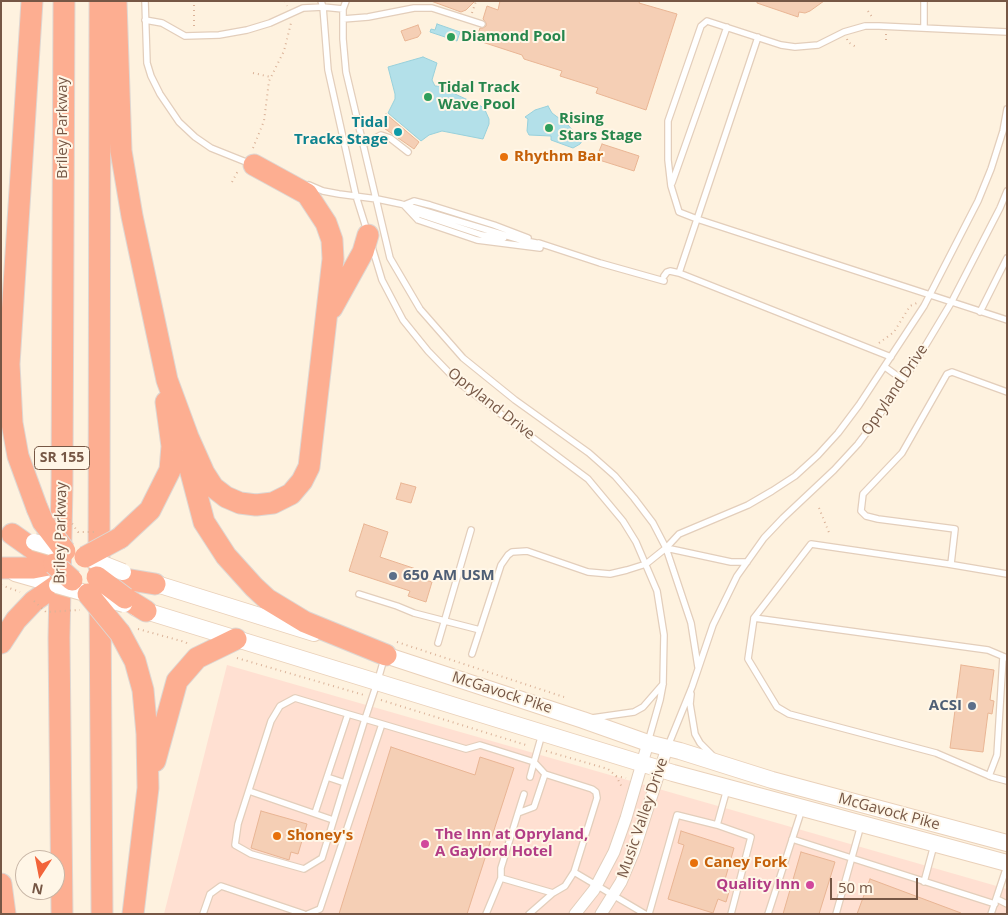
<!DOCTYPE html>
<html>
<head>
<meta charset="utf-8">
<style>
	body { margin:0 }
	#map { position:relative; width:1008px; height:915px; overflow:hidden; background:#fef2df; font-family:"Open Sans",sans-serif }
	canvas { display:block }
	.frame { position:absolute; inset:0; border:2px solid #765745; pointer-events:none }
	.north { position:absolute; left:15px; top:850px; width:50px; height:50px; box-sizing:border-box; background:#fff6e7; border:1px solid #c8b6a6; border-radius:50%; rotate:191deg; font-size:14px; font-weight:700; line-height:20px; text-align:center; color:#765745 }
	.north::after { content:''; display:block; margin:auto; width:18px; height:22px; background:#f2643a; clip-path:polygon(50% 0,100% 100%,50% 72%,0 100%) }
	.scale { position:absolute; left:830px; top:878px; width:88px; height:22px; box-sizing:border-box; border:2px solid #765745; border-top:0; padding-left:6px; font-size:15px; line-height:18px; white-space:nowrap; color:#765745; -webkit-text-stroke:4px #fff6e7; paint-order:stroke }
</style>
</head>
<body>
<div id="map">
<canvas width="1008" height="915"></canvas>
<div class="frame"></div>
<div class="north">N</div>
<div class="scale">50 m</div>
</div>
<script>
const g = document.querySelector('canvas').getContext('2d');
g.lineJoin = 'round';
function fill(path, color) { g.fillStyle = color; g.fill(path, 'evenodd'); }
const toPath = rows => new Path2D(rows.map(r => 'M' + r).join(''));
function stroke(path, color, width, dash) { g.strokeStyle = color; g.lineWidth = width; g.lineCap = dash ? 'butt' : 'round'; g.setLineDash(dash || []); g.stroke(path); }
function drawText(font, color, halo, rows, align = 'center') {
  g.font = font + ' "Open Sans",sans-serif'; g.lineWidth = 4; g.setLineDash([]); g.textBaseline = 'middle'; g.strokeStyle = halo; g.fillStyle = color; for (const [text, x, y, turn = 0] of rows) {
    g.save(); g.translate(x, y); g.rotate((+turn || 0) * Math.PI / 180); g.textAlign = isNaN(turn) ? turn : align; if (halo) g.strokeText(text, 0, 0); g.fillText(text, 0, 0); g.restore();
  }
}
const commercial = toPath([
	[227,665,1007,889,1007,914,164,914]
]);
const water = toPath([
	[437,24,460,32,457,41,430,32,431,29,435,30,437,24],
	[423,57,437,63,432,80,435,86,439,86,443,82,455,94,481,106,485,110,489,119,489,124,483,139,442,131,429,135,421,141,388,113,395,99,395,94,388,67,423,57],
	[548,106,552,113,568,125,582,141,580,144,573,148,551,140,551,136,529,135,527,131,528,119,525,117,535,110,548,106]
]);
const building = toPath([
	[431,1,475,1,466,10,461,12,431,1],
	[500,1,640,1,639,3,677,14,646,110,596,93,598,88,560,76,562,71,524,59,522,55,476,40,480,28,483,28,486,26,486,23,483,19,487,6,498,10,500,1],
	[757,1,824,1,810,11,805,13,799,12,798,17,757,3,757,1],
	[418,25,421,33,418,37,405,41,401,31,418,25],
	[386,114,419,142,414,149,378,124,386,114],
	[602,144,639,156,634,171,596,159,602,144],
	[401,483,416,487,411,503,396,499,401,483],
	[364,524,388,532,380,557,419,570,416,577,432,582,426,602,408,596,410,591,349,571,364,524],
	[961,665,994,670,990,700,994,701,992,714,988,713,983,752,950,748,961,665],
	[391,747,475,775,480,757,514,768,467,914,339,914,391,747],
	[261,811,307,824,298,854,291,852,289,860,251,848,261,811],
	[681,831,734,848,724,883,731,885,726,902,718,899,713,913,668,899,684,845,678,843,681,831],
	[801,852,835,862,819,914,783,914,801,852],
	[870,879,961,913,961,914,857,914,870,879]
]);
const path = toPath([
	[285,1,287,6],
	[868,11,872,17],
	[472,13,476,1],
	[194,26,194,1],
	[886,34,886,42],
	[847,39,848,42,856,47],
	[253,73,271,77],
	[253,148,264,121,269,81,284,51,291,23],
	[232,182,239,169],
	[879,343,894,332,910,306,917,303],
	[819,508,830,535],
	[1,585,20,592],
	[138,629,185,642,188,644],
	[397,642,564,697],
	[237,658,364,695],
	[381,700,529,746],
	[546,751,608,769,616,776,623,789],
	[616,776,626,778]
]);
const lane = toPath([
	[145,1,147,63,151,76,160,94,179,122,195,137,211,148,251,164],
	[321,1,323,7,328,70,356,196,367,231],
	[346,1,343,9,343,39,346,72,390,258,420,309,463,358,515,400,589,453,615,476,634,498,653,523,666,548,691,623,698,667],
	[924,1,924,28],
	[343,19,368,17,414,8,432,8,482,24],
	[145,20,162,23,185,36,219,35,247,30,270,23,303,8,323,7,343,9],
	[1007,32,879,26,865,26,844,32,818,45,795,47,781,45,707,21,701,26,668,121,668,160,671,186,679,212,697,219,1007,320],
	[364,144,381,135,390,138,408,152],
	[672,183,727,27],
	[309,185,323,191,339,194,377,199,401,204,521,240,541,244],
	[410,211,482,235,504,238],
	[528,238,494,225,430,205,414,201,404,205,418,220,477,240,540,248],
	[539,243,600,263,664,281],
	[372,247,382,280,403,320,428,351,458,382,588,479,623,521,636,542,657,591,664,635,663,684,660,700,648,742],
	[679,273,758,37],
	[664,276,667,272,670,271,679,273,891,357],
	[980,312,1007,258],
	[885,367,903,380],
	[666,548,731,562,747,562],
	[951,564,955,529,878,519,866,516,861,511,863,494,902,453,947,374,952,372,1007,392],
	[359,594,397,606,414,613,480,630],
	[754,618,811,544,948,564,1007,574],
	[438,643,471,530],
	[472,654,501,565,508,555,512,552,527,551,588,572,610,574,627,570,646,564,666,548,679,534,748,505,772,491,795,476,818,455,838,433,859,405,924,306,978,201,991,169,1003,131,1007,109],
	[1007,658,988,650,754,618,748,659,777,707,789,714,936,753,992,777,1007,781],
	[384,659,377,683,365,719,345,783,322,858,304,869,251,854,235,845,238,824,271,721,280,706,295,698,348,714,382,724,466,749,480,745,534,762,530,777],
	[691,694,690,704,695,734,700,743,713,756],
	[592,718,634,712,643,707,663,684],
	[542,734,534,762,545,774],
	[668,746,692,687,713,625,737,576,764,538,783,518,834,470,858,444,876,420,918,358,951,303,1000,208,1007,191],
	[989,776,997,755,1003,657],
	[327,777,345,783],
	[727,789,717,825,751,837,731,914],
	[249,791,333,820],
	[315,813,348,714],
	[518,813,524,794],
	[792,839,995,904],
	[574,872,565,886,553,893,501,878,501,868,518,813,534,807,545,774,592,789,596,792,597,798,574,872,645,914],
	[924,882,934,845],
	[997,899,1007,904],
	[203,914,210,894,221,886,304,914],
	[308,914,320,909,382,724],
	[486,914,501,878],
	[529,914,553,893],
	[649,914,677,815,717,825],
	[768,914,802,809],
	[836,914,861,825],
	[991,914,1007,866]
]);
const street = toPath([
	[575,914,594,890,614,852,626,818,648,743],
	[601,914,621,882,634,851,667,748]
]);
const secondary = toPath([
	[15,573,57,585],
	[144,580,314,633],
	[136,608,673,773,1007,863],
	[376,652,583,720,648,743,680,751,772,780,1007,843]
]);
const highway = toPath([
	[32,1,9,364,12,423,18,456,37,508],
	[116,1,121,151,132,216,167,380,188,437,204,473,213,487,226,497,240,503,256,505,273,503,291,494,302,481,309,467,333,259,332,240,326,223,307,194,254,165],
	[332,308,363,252,368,235],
	[189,458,189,465,204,522,226,556,254,587,267,599,305,622,386,655],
	[12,534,50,561],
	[120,538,150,510,170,470,172,446,166,402],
	[99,566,100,1],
	[1,568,33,568,54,564],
	[125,579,155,584],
	[100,597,102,914],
	[125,598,146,611],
	[120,633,135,661,143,690,147,734,148,788,133,914],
	[1,643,16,620,34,601,57,585],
	[155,761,177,681,197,658,236,639],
	[1,884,5,914],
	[62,914,59,638,62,485,64,1]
]);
const pathBridge = toPath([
	[59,515,64,512,78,532,94,532],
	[34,601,46,612,80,610]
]);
const secondaryBridge = toPath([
	[34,542,65,551],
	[85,557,123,572],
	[57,585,124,604]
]);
const highwayBridge = toPath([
	[37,508,43,522,65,551],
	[85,557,120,538],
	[54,564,72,580],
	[97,577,125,598],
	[88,594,120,633]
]);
const markers = [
	[451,37,5,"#2e9e5b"],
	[428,97,5,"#2e9e5b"],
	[549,128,5,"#2e9e5b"],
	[398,132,5,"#0f9aa8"],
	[504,157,5,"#e8710a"],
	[393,576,5,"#5c6f8a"],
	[972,706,5,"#5c6f8a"],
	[277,836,5,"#e8710a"],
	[425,844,5,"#d1479c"],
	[694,863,5,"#e8710a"],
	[810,885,5,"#d1479c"]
];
const shields = [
	[62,458,55]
];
const shieldNames = [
	["SR 155",62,458]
];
const leisureNames = [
	["Diamond Pool",461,37],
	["Tidal Track",438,88],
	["Wave Pool",438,105],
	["Rising",559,119],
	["Stars Stage",559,136]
];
const cultureNames = [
	["Tidal",388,123],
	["Tracks Stage",388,140]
];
const streetNames = [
	["Briley Parkway",63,128,-90],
	["Opryland Drive",895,390,-56],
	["Opryland Drive",491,404,38],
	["Briley Parkway",61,533,-89],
	["McGavock Pike",502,693,18],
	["McGavock Pike",889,812,15],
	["Music Valley Drive",643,818,-71]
];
const foodNames = [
	["Rhythm Bar",514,157],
	["Shoney's",287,836],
	["Caney Fork",704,863]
];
const serviceNames = [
	["650 AM USM",403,576],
	["ACSI",962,706,"right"]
];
const hotelNames = [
	["The Inn at Opryland,",435,835],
	["A Gaylord Hotel",435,852],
	["Quality Inn",800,885,"right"]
];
fill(commercial, '#ffe0d2');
fill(water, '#b3e0e9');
stroke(water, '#98d0db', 1);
fill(building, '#f5cfb5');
stroke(building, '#e9b594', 1);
stroke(lane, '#e3cebb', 8);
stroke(street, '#e3cebb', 13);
stroke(secondary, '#ead1ba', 18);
stroke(highway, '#ded7d2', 23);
stroke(path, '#dab298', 2, [1, 4]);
stroke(lane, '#fff', 5.5);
stroke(street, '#fff', 11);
stroke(secondary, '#fff', 16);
stroke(highway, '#fdae91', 21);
stroke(secondaryBridge, '#ead1ba', 18, []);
stroke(highwayBridge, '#ded7d2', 23, []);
stroke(pathBridge, '#dab298', 2, [1, 4]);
stroke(secondaryBridge, '#fff', 16);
stroke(highwayBridge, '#fdae91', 21);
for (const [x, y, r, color] of markers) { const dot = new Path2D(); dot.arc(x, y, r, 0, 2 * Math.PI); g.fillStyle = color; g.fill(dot); stroke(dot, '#fff6e7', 2); }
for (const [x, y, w] of shields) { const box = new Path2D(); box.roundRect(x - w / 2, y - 11.5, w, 23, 4); g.fillStyle = '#fff6e7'; g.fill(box); stroke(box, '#765745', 1); }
drawText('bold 14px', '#765745', null, shieldNames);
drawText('bold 15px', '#27864d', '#fff6e7', leisureNames, 'left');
drawText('bold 15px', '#0d838f', '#fff6e7', cultureNames, 'right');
drawText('15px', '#765745', '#fff6e7', streetNames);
drawText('bold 15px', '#c56008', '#fff6e7', foodNames, 'left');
drawText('bold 15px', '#4e5e75', '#fff6e7', serviceNames, 'left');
drawText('bold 15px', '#b23c85', '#fff6e7', hotelNames, 'left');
</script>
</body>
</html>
